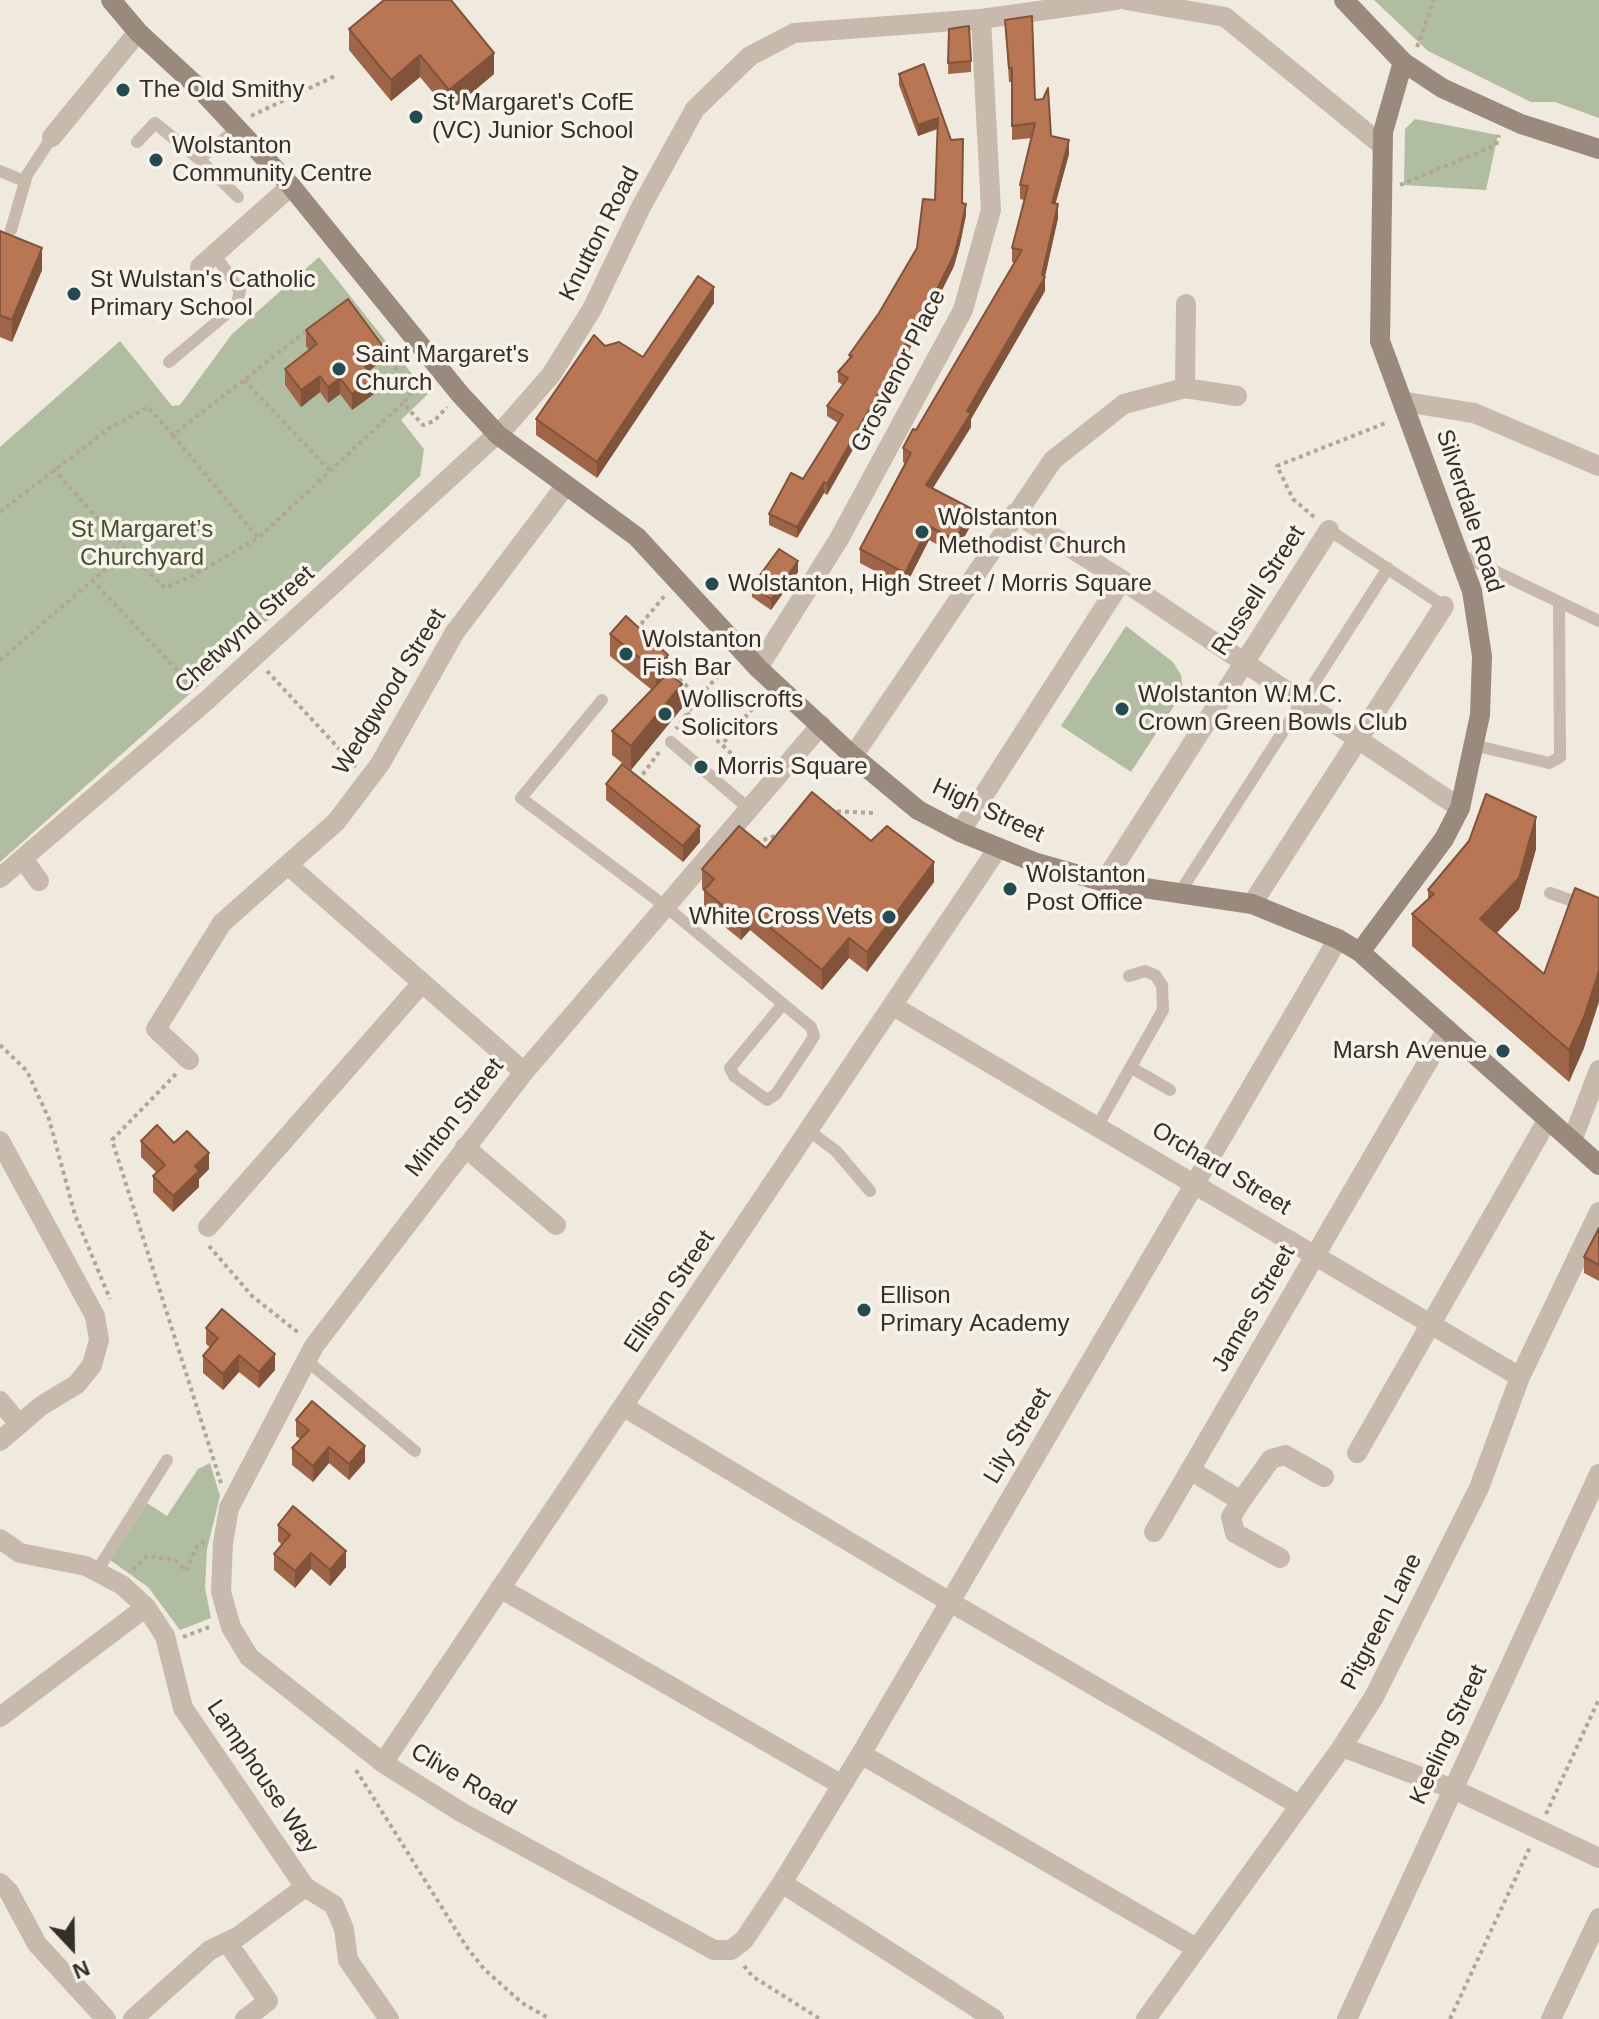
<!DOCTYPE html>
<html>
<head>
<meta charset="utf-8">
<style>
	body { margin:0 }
	#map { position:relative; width:1599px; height:2019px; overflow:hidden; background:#f0e9de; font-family:Arial,sans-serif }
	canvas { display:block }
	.north { position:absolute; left:32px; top:1907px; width:80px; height:80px; -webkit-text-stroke:6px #f8f3ea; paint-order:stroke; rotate:158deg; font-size:22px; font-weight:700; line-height:32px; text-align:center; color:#352f2a }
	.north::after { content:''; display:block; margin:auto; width:28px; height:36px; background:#352f2a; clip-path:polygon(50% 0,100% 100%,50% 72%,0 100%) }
</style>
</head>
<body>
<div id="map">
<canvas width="1599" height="2019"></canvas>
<div class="north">N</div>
</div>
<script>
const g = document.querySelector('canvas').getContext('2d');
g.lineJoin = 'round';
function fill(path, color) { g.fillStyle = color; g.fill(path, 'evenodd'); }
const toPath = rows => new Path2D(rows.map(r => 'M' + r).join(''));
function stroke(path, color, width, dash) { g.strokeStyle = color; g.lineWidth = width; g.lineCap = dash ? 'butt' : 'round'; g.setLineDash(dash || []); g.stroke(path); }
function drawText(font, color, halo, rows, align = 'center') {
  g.font = font + ' Arial,sans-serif'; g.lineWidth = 7; g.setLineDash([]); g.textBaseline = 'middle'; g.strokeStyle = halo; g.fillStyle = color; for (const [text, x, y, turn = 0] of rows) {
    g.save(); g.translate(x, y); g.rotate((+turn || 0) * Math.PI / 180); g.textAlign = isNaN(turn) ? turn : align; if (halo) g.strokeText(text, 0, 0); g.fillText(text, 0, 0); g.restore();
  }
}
const green = toPath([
	[1374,0,1599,0,1599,118,1555,102,1531,102,1428,51],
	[1415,119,1498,135,1486,190,1404,185,1405,129],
	[319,257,428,394,401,420,424,449,420,476,195,689,0,862,0,447,120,341,172,406,180,405,232,334],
	[1126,626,1173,662,1181,675,1183,692,1131,772,1061,726],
	[210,1463,220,1496,207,1549,205,1588,211,1618,180,1630,148,1587,110,1560,147,1503,167,1516,198,1469]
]);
const path = toPath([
	[1417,47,1434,0],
	[251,116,335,76],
	[1400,185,1496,145,1499,135],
	[380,348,413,391,403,403],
	[244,380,330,471],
	[173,435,258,538],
	[53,469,127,551],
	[0,512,108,429,148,407,173,435,313,326],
	[1314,517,1293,499,1277,466,1388,422],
	[92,580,192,686],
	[636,630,666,594],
	[0,660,127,551,165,588,190,577,258,538,403,403,423,425,434,421,447,407],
	[667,668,699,697,676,729],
	[267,671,356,767],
	[700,696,725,668],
	[687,713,754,774],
	[724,742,759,701],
	[638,781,659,752],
	[829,811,875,813],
	[756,843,777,835],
	[0,1045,27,1071,49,1119,75,1215,110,1299],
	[176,1074,112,1140,221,1483],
	[209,1246,252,1296,300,1334],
	[133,1570,147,1556,175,1560,186,1571,197,1546,205,1541],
	[183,1637,212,1626],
	[356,1770,466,1946,484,1969,522,2003,550,2019],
	[1546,1814,1599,1699],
	[744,1966,752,1976,820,2019],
	[1450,2019,1530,1847]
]);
const lane = toPath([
	[137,142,155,123,199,159,238,128],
	[199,159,238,197],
	[0,171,24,181],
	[11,230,27,175,52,137],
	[169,362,236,306,240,291,215,255],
	[1329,530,1444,606],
	[1459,554,1599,621],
	[602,700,521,798,665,906,811,1027,814,1036,808,1046,776,1094,767,1100,734,1076,730,1068,783,1004],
	[671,742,748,808],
	[1473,745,1549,763,1560,757,1559,602],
	[1180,892,1388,568],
	[1550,893,1599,910],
	[1132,1068,1170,1090],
	[1098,1125,1163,1010,1162,985,1155,975,1145,971,1129,976],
	[809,1131,836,1151,870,1191],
	[306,1360,415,1451],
	[97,1571,167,1460]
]);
const street = toPath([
	[1126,0,1225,17,1383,146],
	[52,137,138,32],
	[200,267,291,186],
	[1185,388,1186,304],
	[1405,402,1474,413,1599,466],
	[1015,513,1122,580,1460,808],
	[758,668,839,539,963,310,991,210,981,19],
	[821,725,524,1072,314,1346,229,1508,223,1543,221,1592,231,1627,249,1657,383,1763,461,1812,714,1950,731,1950,744,1940,782,1883,861,1754,1338,939],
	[853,756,1053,460,1124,404,1185,388,1237,396],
	[960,832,1122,580],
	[23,859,39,881],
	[288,865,524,1072],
	[0,878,206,701,508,424,551,375,592,309,641,207,695,109,750,56,794,33,981,19,1116,0],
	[1104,882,1329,530],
	[1252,904,1444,606],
	[893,1006,1520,1377],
	[189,1060,156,1029,222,923,336,822,380,764,455,632,566,485],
	[1573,1138,1599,1070],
	[0,1141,95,1316,99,1340,92,1365,77,1384,41,1406,0,1441],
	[465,1147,556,1225],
	[208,1227,422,983],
	[0,1401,19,1424],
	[624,1407,950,1602,1299,1805],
	[1357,1453,1548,1119],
	[1190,1470,1241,1501,1271,1459,1285,1455,1324,1477],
	[1241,1501,1231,1517,1235,1533,1280,1558],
	[1154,1532,1447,1029],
	[0,1539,20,1553,86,1566,122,1585,146,1607,165,1636,183,1708,305,1887,334,1905,344,1929,348,1960,389,2019],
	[500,1588,840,1784],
	[0,1717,146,1607],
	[1342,1747,1453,1789,1599,1858],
	[861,1754,1196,1948],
	[383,1763,998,848],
	[0,1883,9,1892,37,1944,106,2019],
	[782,1883,994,2019],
	[227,1942,268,2001,245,2019],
	[133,2019,210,1950,239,1936,305,1887],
	[1146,2019,1342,1747,1374,1697,1479,1488,1520,1377,1599,1212],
	[1347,2019,1599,1474],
	[1551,2019,1599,1918]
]);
const secondary = toPath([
	[111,0,138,32,202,91,291,186,460,394,498,435,637,537,758,668,853,756,918,810,960,832,1034,862,1104,882,1252,904,1338,939,1360,952,1599,1165],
	[1344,0,1403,62,1442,88,1521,124,1599,149],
	[1360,952,1444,839,1460,808,1480,715,1482,656,1472,591,1380,341,1383,132,1403,62]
]);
const wall = toPath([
	[382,0,451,0,494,74,449,112,420,77,391,101,349,50,349,29,383,1],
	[1005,20,1035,100,1051,136,1069,154,1055,203,1058,218,1045,277,1045,291,971,419,971,427,933,488,972,523,955,554,929,540,905,587,860,563,860,549,905,464,903,462,903,448,916,430,1015,263,1012,262,1012,248,1024,200,1020,199,1020,185,1032,138,1012,140,1012,82,1009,82],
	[949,29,971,61,971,72,948,74],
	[924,64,966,215,960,244,954,266,934,306,827,495,824,493,797,538,769,525,769,514,803,479,838,423,827,416,827,406,843,385,838,382,838,372,849,359,849,355,879,313,917,248,935,200,938,129,918,136,899,85,899,74],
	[0,231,42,270,12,342,0,337],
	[714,303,597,478,536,435,536,419,605,346,643,357],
	[306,330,382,361,369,371,374,394,352,410,340,394,328,403,320,392,301,407,285,385,285,369,309,350,306,346],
	[798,572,771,610,752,597,752,586],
	[610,634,668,673,682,708,631,770,612,755,612,731,652,690,610,656],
	[606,784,700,842,683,862,606,800],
	[871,841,934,882,867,972,849,958,822,990,750,930,741,940,704,910,704,891,702,889,702,869,766,848],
	[1536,849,1519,909,1497,933,1584,1048,1569,1082,1412,946,1412,914,1428,900,1428,890],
	[141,1141,174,1143,209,1169,199,1179,199,1187,173,1212,153,1192,153,1176,157,1173,141,1157],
	[1599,1228,1599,1281,1584,1273,1584,1257],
	[206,1328,275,1370,259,1388,239,1372,223,1390,203,1373,203,1356,210,1347,206,1344],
	[296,1420,365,1462,349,1480,329,1463,313,1482,292,1465,292,1448,300,1439,296,1436],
	[278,1525,346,1567,330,1586,311,1569,295,1588,274,1570,274,1554,282,1545,278,1541]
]);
const shadedWall = toPath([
	[494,53,494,74,449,112,449,90],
	[420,55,420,77,391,101,391,80],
	[938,118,938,128,918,136,918,125],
	[1069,140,1069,154,1052,217,1052,203],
	[966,204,966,215,960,244,954,266,934,306,827,495,827,484],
	[1058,204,1058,218,1044,280,1045,277,1045,291,971,419,971,427,926,499,926,485,1042,275],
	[42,248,42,270,12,342,12,320],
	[714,287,714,303,597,478,597,462],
	[382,345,382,361,361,377,361,361],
	[320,376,320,392,301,407,301,390],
	[340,378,340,394,328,403,328,387],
	[374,378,374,394,352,410,352,394],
	[824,482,824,493,797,538,797,527],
	[972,509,972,523,955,554,955,540],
	[929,526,929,540,905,587,905,573],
	[798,561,798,572,771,610,771,599],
	[668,655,668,677,656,693,656,671],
	[682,684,682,708,631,770,631,746],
	[1536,817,1536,849,1519,909,1480,950,1480,919],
	[700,826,700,842,683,862,683,846],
	[934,862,934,882,867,972,867,952],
	[750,911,750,930,741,940,741,921],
	[849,938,849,958,822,990,822,970],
	[1599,971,1599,1002,1584,1048,1569,1082,1569,1050],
	[209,1153,209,1169,199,1179,199,1187,173,1212,173,1196,195,1166],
	[275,1354,275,1370,259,1388,259,1372],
	[239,1355,239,1372,223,1390,223,1374],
	[365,1446,365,1462,349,1480,349,1464],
	[329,1447,329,1463,313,1482,313,1466],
	[346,1551,346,1567,330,1586,330,1570],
	[311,1553,311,1569,295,1588,295,1571]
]);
const building = toPath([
	[384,0,451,0,494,53,449,90,420,55,391,80,349,29,384,0],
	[1032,16,1035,100,1043,99,1048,88,1051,136,1069,140,1052,203,1058,204,1042,275,1045,277,967,411,971,413,926,485,972,509,955,540,929,526,905,573,860,549,911,453,903,448,913,429,916,430,1022,250,1012,248,1028,186,1020,185,1035,123,1012,126,1012,68,1009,68,1005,20,1032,16],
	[969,26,971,61,948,63,949,29,969,26],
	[924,64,951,140,963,139,962,203,966,204,960,233,954,255,934,295,827,484,824,482,797,527,769,514,791,473,803,479,843,415,827,406,848,378,838,372,852,356,849,355,879,313,917,248,923,199,935,200,938,118,918,125,899,74,924,64],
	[0,231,42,248,12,320,0,315,0,231],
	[698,276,714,287,597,462,536,419,594,335,605,346,619,342,643,357,698,276],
	[348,299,382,345,361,361,374,378,352,394,340,378,328,387,320,376,301,390,285,369,317,344,306,330,348,299],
	[779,549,798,561,771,599,752,586,779,549],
	[626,616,668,655,656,671,610,634,626,616],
	[668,673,682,684,631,746,612,731,668,673],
	[622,764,700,826,683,846,606,784,622,764],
	[812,792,871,841,887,826,934,862,867,952,849,938,822,970,750,911,741,921,704,890,714,879,702,869,739,826,766,848,812,792],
	[1486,794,1536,817,1519,878,1480,919,1544,974,1575,888,1599,898,1599,971,1584,1017,1569,1050,1412,914,1434,894,1428,890,1469,841,1486,794],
	[157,1125,174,1143,187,1131,209,1153,195,1166,199,1171,173,1196,153,1176,165,1165,141,1141,157,1125],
	[1599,1228,1599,1265,1584,1257,1599,1228],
	[222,1309,275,1354,259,1372,239,1355,223,1374,203,1356,218,1338,206,1328,222,1309],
	[312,1401,365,1446,349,1464,329,1447,313,1466,292,1448,309,1430,296,1420,312,1401],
	[293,1506,346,1551,330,1570,311,1553,295,1571,274,1554,290,1535,278,1525,293,1506]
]);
const markers = [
	[123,90,8,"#244b52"],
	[416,117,8,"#244b52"],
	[156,160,8,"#244b52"],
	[74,294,8,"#244b52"],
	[339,369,8,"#244b52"],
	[922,532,8,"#244b52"],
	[712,584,8,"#244b52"],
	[626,654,8,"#244b52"],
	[1122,709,8,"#244b52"],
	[665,714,8,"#244b52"],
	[701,767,8,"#244b52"],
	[1010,889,8,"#244b52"],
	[889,917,8,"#244b52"],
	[1503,1051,8,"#244b52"],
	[864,1310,8,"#244b52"]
];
const poiNames = [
	["The Old Smithy",139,90],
	["St Margaret's CofE",432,103],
	["(VC) Junior School",432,131],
	["Wolstanton",172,146],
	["Community Centre",172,174],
	["St Wulstan's Catholic",90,280],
	["Primary School",90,308],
	["Saint Margaret's",355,355],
	["Church",355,383],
	["Wolstanton",938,518],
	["Methodist Church",938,546],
	["Wolstanton, High Street / Morris Square",728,584],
	["Wolstanton",642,640],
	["Fish Bar",642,668],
	["Wolstanton W.M.C.",1138,695],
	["Crown Green Bowls Club",1138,723],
	["Wolliscrofts",681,700],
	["Solicitors",681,728],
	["Morris Square",717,767],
	["Wolstanton",1026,875],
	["Post Office",1026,903],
	["White Cross Vets",873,917,"right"],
	["Marsh Avenue",1487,1051,"right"],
	["Ellison",880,1296],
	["Primary Academy",880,1324]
];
const streetNames = [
	["Knutton Road",600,234,-63],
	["Grosvenor Place",899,371,-63],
	["Silverdale Road",1469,511,72],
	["Russell Street",1259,591,-57],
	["Chetwynd Street",245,630,-42],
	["Wedgwood Street",390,692,-58],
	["High Street",988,811,25],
	["Minton Street",455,1118,-52],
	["Orchard Street",1221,1169,31],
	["Ellison Street",670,1292,-56],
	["James Street",1254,1309,-60],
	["Lily Street",1018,1436,-59],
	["Pitgreen Lane",1382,1622,-63],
	["Keeling Street",1449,1735,-65],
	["Lamphouse Way",262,1777,56],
	["Clive Road",463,1780,31]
];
const parkNames = [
	["St Margaret’s",142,530],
	["Churchyard",142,558]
];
fill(green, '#b1bda0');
stroke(path, '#b2a596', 4, [4, 4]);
stroke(lane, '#c7baac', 12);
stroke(street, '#c7baac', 20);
stroke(secondary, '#9a8a7d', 20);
fill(wall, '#9e6548');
fill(shadedWall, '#81533b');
fill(building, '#b87654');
stroke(building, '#81533b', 2);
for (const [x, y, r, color] of markers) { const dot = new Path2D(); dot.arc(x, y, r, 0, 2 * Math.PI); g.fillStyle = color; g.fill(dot); stroke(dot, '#f8f3ea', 3); }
drawText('24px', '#352f2a', '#f8f3ea', poiNames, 'left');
drawText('24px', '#352f2a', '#f8f3ea', streetNames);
drawText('24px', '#425130', '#f8f3ea', parkNames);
</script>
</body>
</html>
